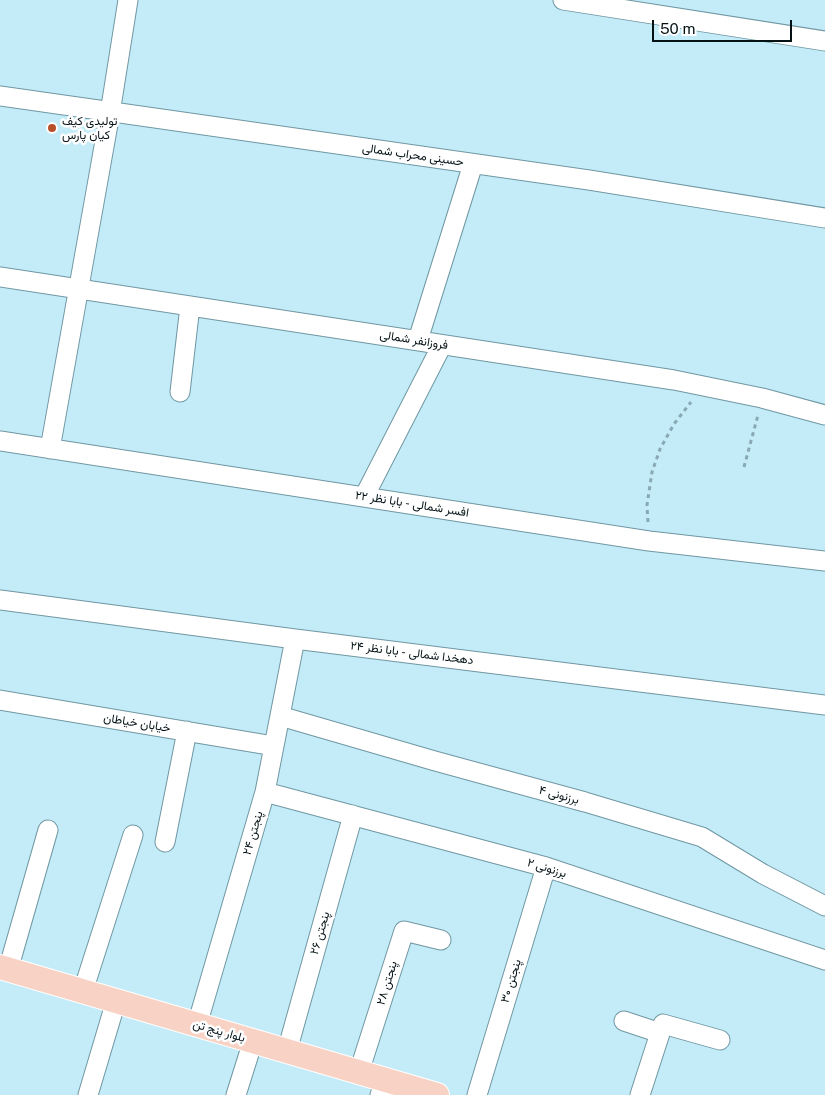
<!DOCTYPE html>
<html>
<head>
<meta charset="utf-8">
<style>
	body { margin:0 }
	#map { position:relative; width:825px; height:1095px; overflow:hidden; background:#c3ecf8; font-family:"Public Sans",sans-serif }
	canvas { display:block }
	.scale { position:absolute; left:652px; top:20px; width:140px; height:22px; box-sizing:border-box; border:2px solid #041216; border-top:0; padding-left:6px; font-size:15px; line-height:18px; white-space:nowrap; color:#041216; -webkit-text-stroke:4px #fff; paint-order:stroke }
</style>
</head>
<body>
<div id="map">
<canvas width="825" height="1095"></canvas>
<div class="scale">50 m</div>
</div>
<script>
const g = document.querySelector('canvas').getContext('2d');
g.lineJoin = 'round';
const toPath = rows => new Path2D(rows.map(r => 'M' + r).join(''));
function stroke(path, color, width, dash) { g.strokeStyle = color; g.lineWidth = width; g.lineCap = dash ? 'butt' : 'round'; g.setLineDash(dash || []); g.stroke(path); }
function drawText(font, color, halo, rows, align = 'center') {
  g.font = font + ' "Public Sans",Vazirmatn,sans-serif'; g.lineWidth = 5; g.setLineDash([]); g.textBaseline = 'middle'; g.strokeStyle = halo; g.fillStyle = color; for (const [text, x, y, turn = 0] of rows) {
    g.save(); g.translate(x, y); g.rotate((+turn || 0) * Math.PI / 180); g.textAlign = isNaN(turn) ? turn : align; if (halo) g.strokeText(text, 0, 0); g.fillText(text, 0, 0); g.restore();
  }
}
const path = toPath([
	[744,467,758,415],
	[648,522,647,505,652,472,660,449,674,424,691,402]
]);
const minor = toPath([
	[563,0,825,41],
	[0,96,589,180,825,218],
	[0,277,674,380,762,398,825,415],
	[418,340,473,164],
	[180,392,190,306],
	[0,441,649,541,825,561],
	[50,449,110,113,128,0],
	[364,497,442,345],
	[0,600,295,639,825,705],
	[0,700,274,746],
	[280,716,435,761,585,802,702,837,763,874,825,906],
	[265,792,546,867,825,960],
	[165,842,187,731],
	[8,970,48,830],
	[83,991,133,835],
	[624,1021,660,1033],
	[197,1025,265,792,295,639],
	[287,1051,353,815],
	[359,1072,404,931,441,940],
	[88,1095,116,1001],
	[236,1095,253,1041],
	[380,1095,385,1080],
	[477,1095,546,867],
	[640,1095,663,1024,720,1040]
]);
const major = toPath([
	[0,967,437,1095]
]);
const markers = [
	[52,128,5,"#b75029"]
];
const poiNames = [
	["تولیدی کیف",62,121],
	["کیان پارس",62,135]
];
const streetNames = [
	["حسینی محراب شمالی",413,155,8],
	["فروزانفر شمالی",414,340,9],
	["افسر شمالی - بابا نظر ۲۲",412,504,9],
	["دهخدا شمالی - بابا نظر ۲۴",412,653,7],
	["خیابان خیاطان",137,723,9],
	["برزنونی ۴",559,795,15],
	["پنجتن ۲۴",253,833,-74],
	["برزنونی ۲",547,868,17],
	["پنجتن ۲۶",320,933,-74],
	["پنجتن ۳۰",511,981,-73],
	["پنجتن ۲۸",387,983,-73],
	["بلوار پنج تن",219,1031,16]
];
stroke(minor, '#7097a2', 21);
stroke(major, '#fff', 26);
stroke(path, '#88a9b3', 3, [4, 4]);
stroke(minor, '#fff', 19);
stroke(major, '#f8d3c5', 24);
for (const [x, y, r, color] of markers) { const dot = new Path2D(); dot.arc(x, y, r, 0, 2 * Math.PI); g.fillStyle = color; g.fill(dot); stroke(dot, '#fff', 2); }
drawText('12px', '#041216', '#fff', poiNames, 'left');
drawText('12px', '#041216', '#fff', streetNames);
</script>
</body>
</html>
